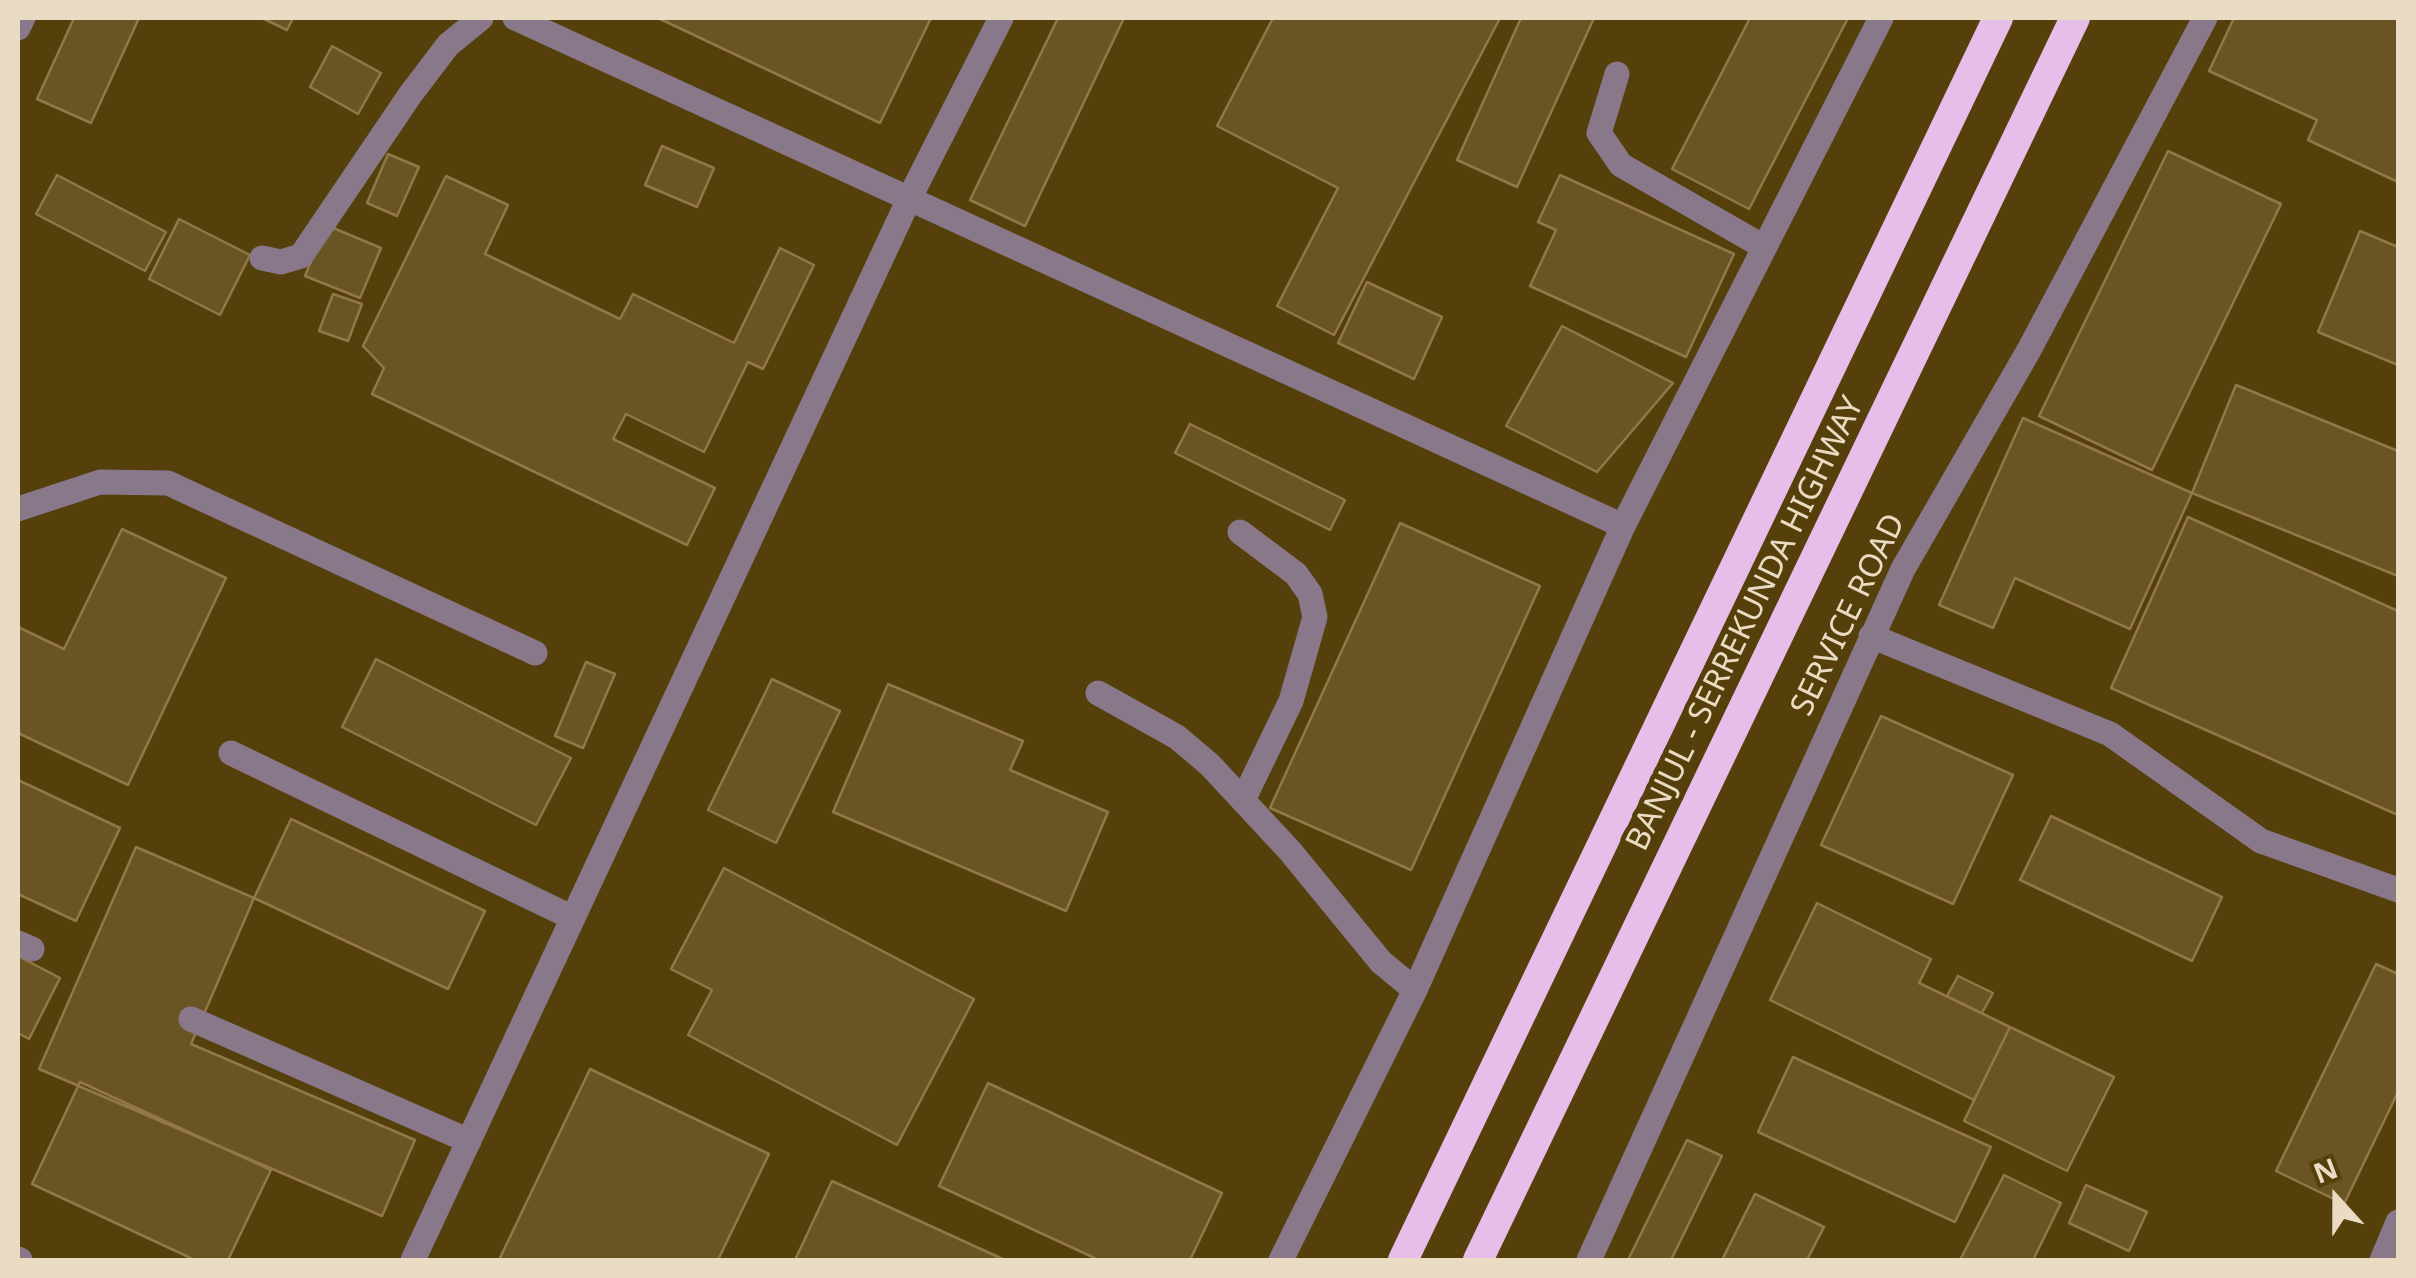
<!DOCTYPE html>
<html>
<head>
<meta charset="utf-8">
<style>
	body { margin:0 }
	#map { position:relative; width:2416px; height:1278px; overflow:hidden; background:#553f0b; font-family:"Noto Sans",sans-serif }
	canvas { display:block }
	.frame { position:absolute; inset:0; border:20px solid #e9dcc3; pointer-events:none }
	.north { position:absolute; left:2286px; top:1148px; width:100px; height:100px; -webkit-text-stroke:8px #553f0b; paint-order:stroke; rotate:339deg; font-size:28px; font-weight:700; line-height:40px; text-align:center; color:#e9dcc3 }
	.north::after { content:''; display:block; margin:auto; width:35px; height:45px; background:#e9dcc3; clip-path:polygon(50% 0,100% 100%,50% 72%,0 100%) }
</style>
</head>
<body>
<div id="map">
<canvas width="2416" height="1278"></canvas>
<div class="frame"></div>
<div class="north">N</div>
</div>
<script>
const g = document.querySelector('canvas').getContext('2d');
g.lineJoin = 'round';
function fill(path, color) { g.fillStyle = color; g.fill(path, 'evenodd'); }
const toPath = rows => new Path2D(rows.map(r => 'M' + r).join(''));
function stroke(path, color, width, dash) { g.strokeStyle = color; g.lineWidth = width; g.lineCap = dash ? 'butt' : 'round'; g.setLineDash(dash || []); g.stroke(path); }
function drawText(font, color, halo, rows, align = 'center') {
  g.font = font + ' "Noto Sans",sans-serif'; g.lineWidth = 10; g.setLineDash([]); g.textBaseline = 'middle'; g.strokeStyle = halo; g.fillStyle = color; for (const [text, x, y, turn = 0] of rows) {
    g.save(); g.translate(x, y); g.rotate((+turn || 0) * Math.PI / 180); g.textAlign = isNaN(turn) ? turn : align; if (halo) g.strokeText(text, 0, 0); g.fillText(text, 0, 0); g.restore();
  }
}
const building = toPath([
	[74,18,139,18,91,123,37,99,74,18],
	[262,18,293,18,287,30,262,18],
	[658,18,931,18,880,123,658,18],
	[1058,18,1124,18,1025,226,970,200,1058,18],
	[1273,18,1500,18,1334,335,1277,306,1338,188,1217,126,1273,18],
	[1521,18,1594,18,1517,187,1457,160,1521,18],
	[1750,18,1848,18,1749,209,1672,169,1750,18],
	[2234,18,2398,18,2398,182,2308,140,2317,120,2209,71,2234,18],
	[332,46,381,73,358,114,310,87,332,46],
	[662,146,714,168,697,207,645,185,662,146],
	[2168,151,2281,204,2152,470,2039,416,2168,151],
	[388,154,419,167,397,216,367,203,388,154],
	[57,175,166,232,145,271,36,214,57,175],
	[1560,175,1734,254,1686,357,1530,286,1556,230,1538,222,1560,175],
	[446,176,508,205,485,254,620,319,633,294,734,343,780,248,814,265,763,369,748,362,704,452,626,414,613,439,715,488,687,545,372,394,384,368,363,346,446,176],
	[179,219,250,255,220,315,149,279,179,219],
	[326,225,381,248,360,298,305,276,326,225],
	[2360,231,2398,247,2398,365,2318,332,2360,231],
	[1367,282,1442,317,1414,379,1338,343,1367,282],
	[333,294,362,304,348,341,319,331,333,294],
	[1562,326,1673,383,1597,472,1506,426,1562,326],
	[2236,385,2398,451,2398,576,2192,493,2236,385],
	[2023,418,2192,493,2130,629,2015,578,1993,628,1939,605,2023,418],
	[1190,424,1345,500,1330,530,1175,453,1190,424],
	[2188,517,2398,611,2398,815,2111,688,2188,517],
	[1400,523,1540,586,1411,870,1270,808,1400,523],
	[122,529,226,578,128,785,18,733,18,627,64,649,122,529],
	[376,659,571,758,536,825,342,727,376,659],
	[586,662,615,674,583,748,555,736,586,662],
	[772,679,840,711,776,843,708,810,772,679],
	[888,684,1023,741,1010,770,1108,812,1066,911,833,812,888,684],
	[1881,716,2013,775,1953,904,1821,845,1881,716],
	[18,780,120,828,76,921,18,894,18,780],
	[2051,816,2222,897,2192,961,2020,880,2051,816],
	[291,819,485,911,448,989,254,898,291,819],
	[136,847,254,898,191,1044,415,1140,382,1216,39,1069,136,847],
	[724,868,974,999,897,1145,688,1035,712,990,671,969,724,868],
	[1817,903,1931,959,1919,983,2010,1027,1974,1100,1770,1000,1817,903],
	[18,956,60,978,29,1039,18,1033,18,956],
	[2376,964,2398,974,2398,1092,2344,1204,2276,1171,2376,964],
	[1958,976,1993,993,1982,1013,1947,996,1958,976],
	[2010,1027,2114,1077,2067,1171,1964,1121,2010,1027],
	[1793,1057,1991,1147,1955,1222,1758,1132,1793,1057],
	[590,1069,769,1154,718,1260,499,1260,590,1069],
	[80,1082,271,1170,228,1260,195,1260,32,1184,80,1082],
	[988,1083,1222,1193,1190,1260,1099,1260,939,1186,988,1083],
	[1687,1140,1722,1156,1671,1260,1628,1260,1687,1140],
	[2004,1175,2061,1203,2033,1260,1960,1260,2004,1175],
	[832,1181,1005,1260,795,1260,832,1181],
	[2086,1185,2147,1212,2129,1251,2069,1223,2086,1185],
	[1755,1194,1824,1227,1807,1260,1722,1260,1755,1194]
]);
const minor = toPath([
	[515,18,1623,526],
	[18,28,23,18],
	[1617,74,1599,133,1621,165,1764,247],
	[262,258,281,262,301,256,410,95,448,45,481,18],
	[18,509,100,482,168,483,535,653],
	[1240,532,1296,574,1310,594,1315,617,1291,701,1244,798],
	[1871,636,2110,734,2261,841,2398,890],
	[1098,693,1177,737,1210,765,1290,851,1381,962,1415,990],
	[231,753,573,918],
	[18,943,32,949],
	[191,1019,469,1141],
	[18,1259,20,1260],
	[413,1260,909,199,1001,18],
	[1281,1260,1415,990,1623,526,1881,18],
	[1589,1260,1903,569,2029,350,2205,18],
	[2382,1260,2398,1222]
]);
const highway = toPath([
	[1403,1260,1998,18],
	[1478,1260,2075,18]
]);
const streetNames = [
	["SERVICE ROAD",1849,615,-64],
	["BANJUL - SERREKUNDA HIGHWAY",1746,624,-64]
];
fill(building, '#6b5424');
stroke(building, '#907848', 2.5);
stroke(minor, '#887889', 25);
stroke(highway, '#e6bee9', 30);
drawText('32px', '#e9dcc3', '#553f0b', streetNames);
</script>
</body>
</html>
